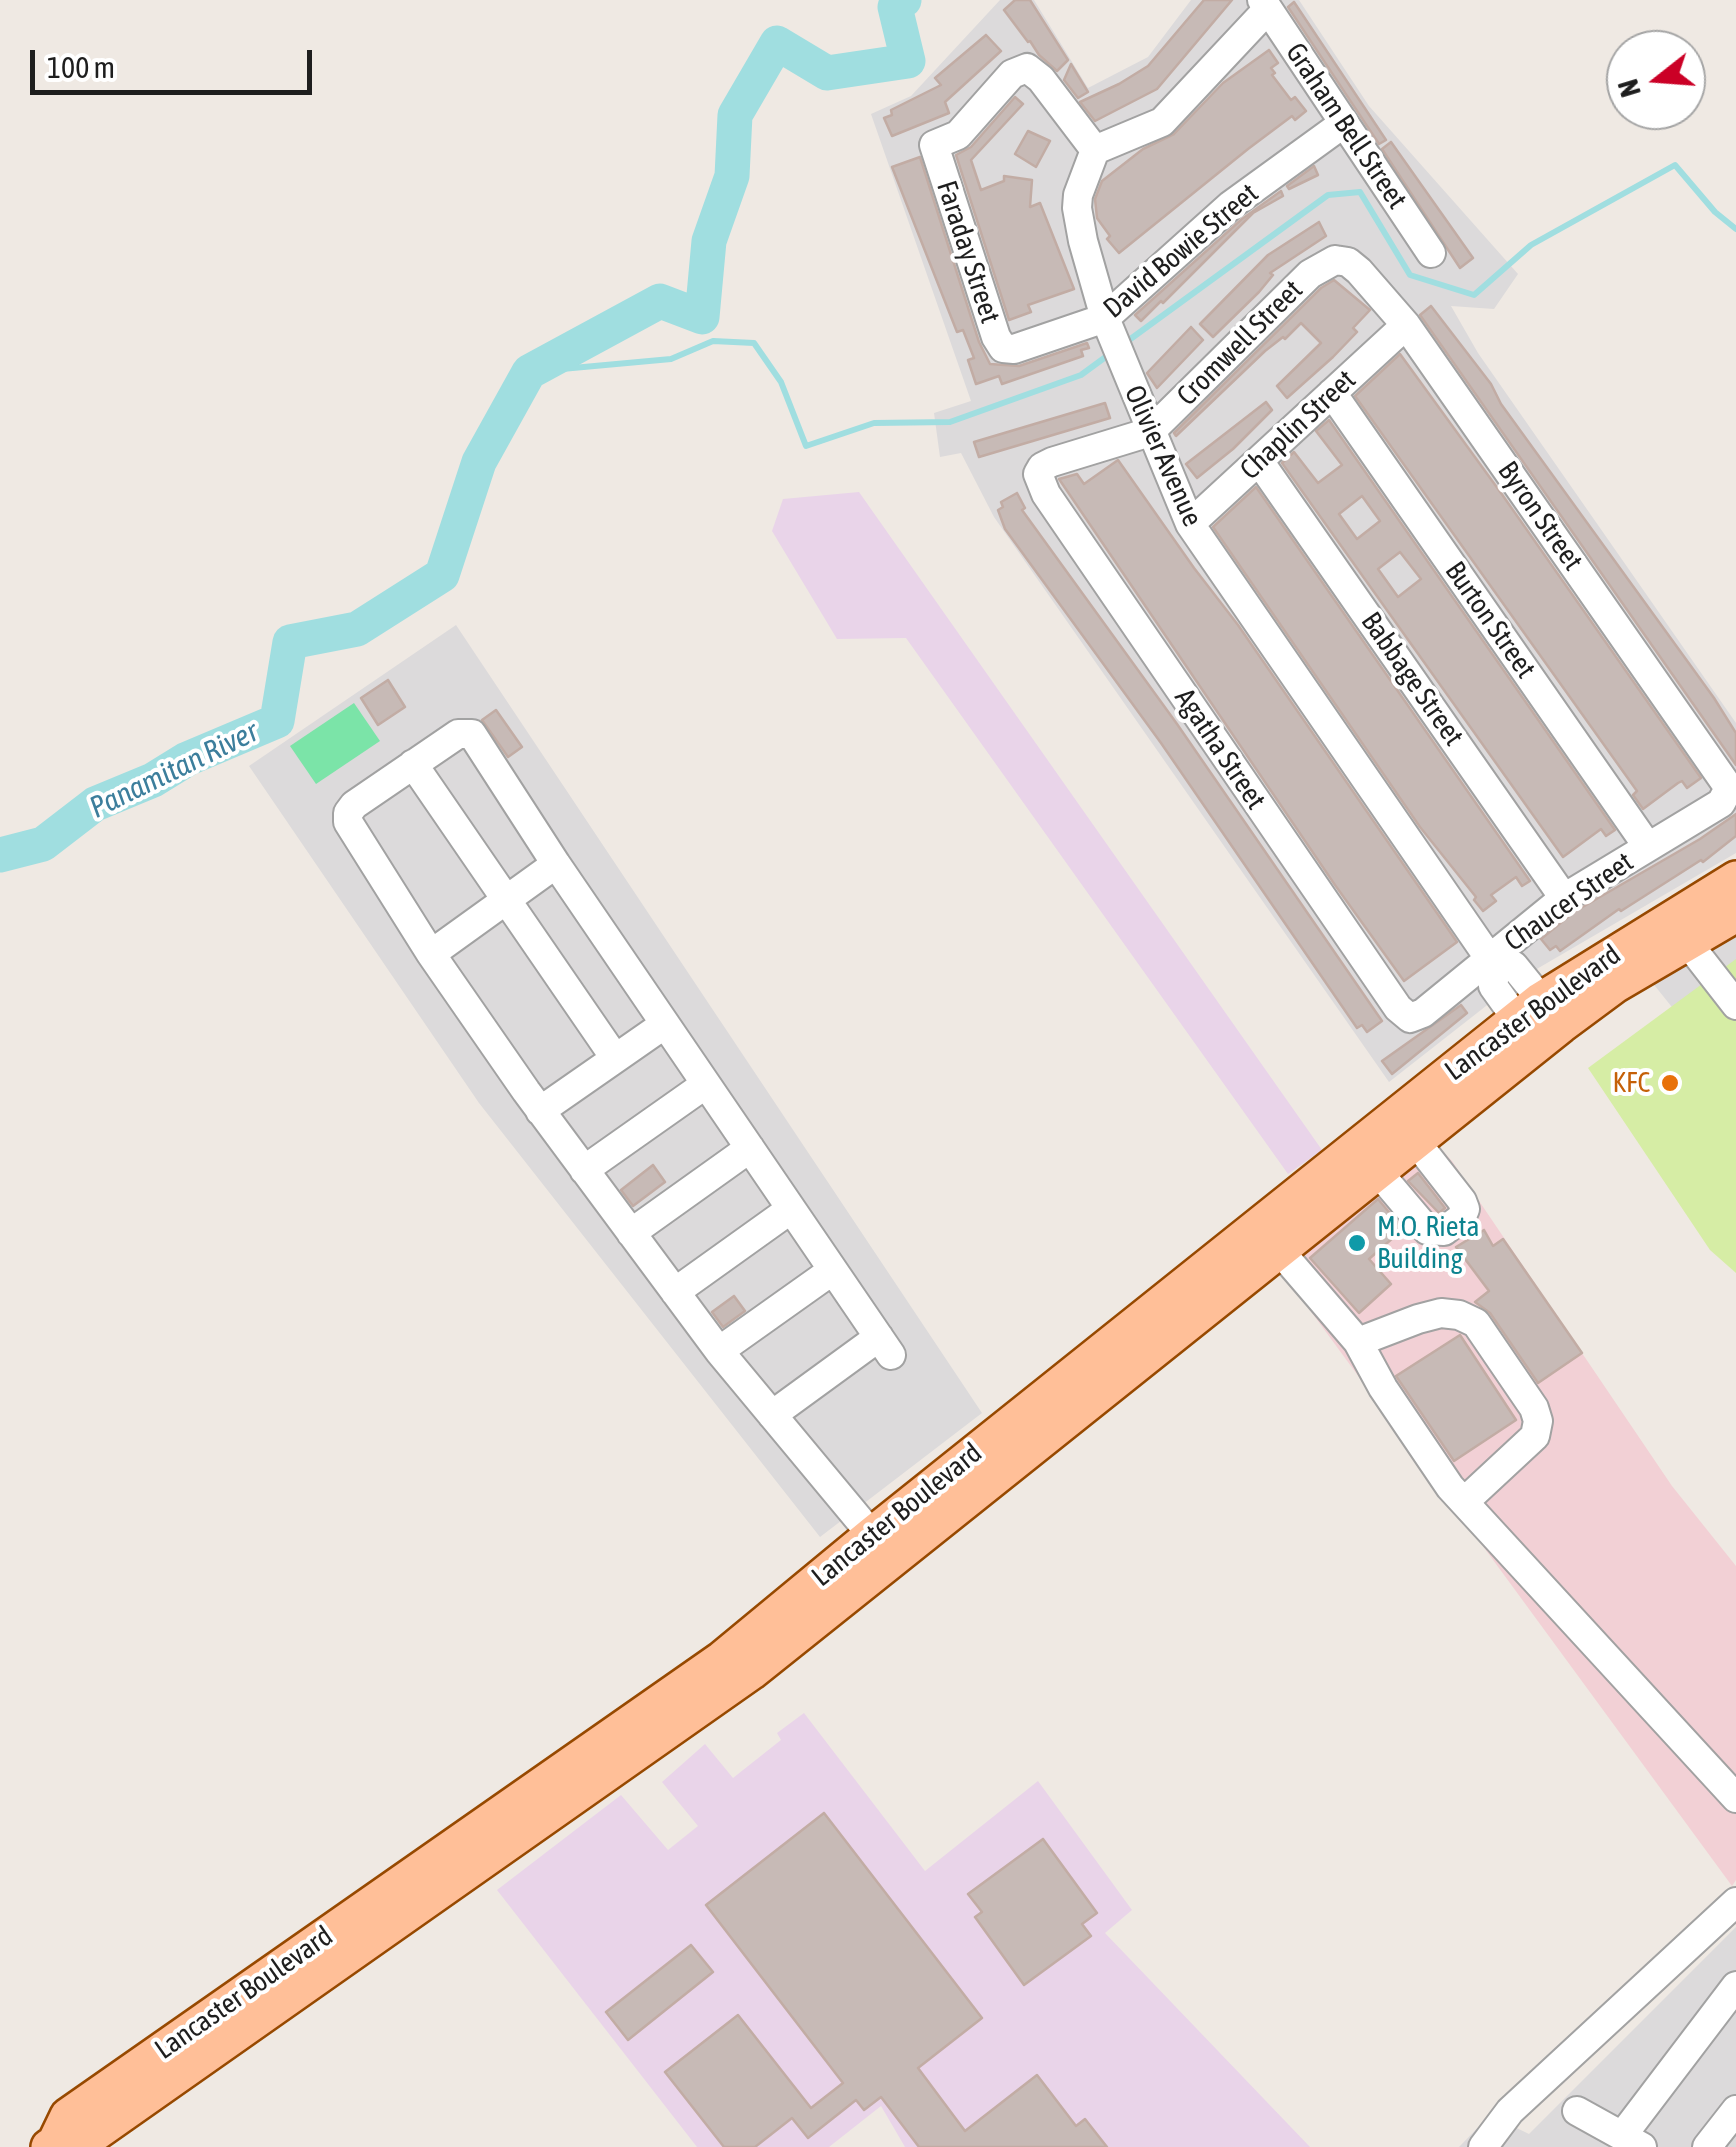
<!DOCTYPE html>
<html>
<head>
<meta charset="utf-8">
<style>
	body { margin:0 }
	#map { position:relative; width:1736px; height:2147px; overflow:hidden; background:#efe9e3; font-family:"Asap Condensed",sans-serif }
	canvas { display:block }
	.north { position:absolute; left:1606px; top:30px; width:100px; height:100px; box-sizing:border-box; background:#fff; border:2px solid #a5a5a5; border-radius:50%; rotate:253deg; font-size:28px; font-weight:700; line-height:40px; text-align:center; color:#1e1e1e }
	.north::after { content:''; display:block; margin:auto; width:35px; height:45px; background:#cb0026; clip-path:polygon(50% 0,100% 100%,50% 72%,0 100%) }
	.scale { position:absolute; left:30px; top:50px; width:282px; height:45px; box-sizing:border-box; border:5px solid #1e1e1e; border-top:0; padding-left:12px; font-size:30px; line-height:35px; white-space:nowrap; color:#1e1e1e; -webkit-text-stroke:8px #fff; paint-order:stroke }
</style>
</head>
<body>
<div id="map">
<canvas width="1736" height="2147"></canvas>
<div class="north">N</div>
<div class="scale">100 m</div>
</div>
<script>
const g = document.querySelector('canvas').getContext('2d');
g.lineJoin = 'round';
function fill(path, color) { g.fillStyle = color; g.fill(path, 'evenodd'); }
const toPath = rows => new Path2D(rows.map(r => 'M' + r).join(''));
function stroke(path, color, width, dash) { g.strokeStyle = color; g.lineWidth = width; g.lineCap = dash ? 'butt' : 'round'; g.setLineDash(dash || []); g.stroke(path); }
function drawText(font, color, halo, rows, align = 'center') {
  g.font = font + ' "Asap Condensed",sans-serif'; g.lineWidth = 8; g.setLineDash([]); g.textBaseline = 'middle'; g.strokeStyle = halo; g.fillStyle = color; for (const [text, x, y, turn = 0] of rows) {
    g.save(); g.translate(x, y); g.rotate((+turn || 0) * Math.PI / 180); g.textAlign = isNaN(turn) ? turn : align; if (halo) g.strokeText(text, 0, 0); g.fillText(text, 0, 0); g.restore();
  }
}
const residential = toPath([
	[1000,0,1034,0,1088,88,1148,57,1191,0,1299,0,1369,106,1518,274,1494,309,1451,306,1478,353,1736,723,1736,853,1523,977,1389,1082,994,517,961,453,940,457,934,413,971,401,871,114,911,96],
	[456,625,982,1413,820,1537,479,1103,249,766],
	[1736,933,1736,1087,1651,981],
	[1736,1927,1736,2147,1459,2147,1490,2115,1529,2134]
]);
const commercial = toPath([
	[1439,1147,1452,1161,1672,1486,1736,1566,1736,1880,1732,1886,1282,1272]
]);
const industrial = toPath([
	[859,492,1322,1150,1288,1174,906,638,837,639,772,531,783,499],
	[804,1713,925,1871,1038,1781,1132,1910,1105,1933,1310,2147,905,2147,881,2106,829,2147,697,2147,497,1890,621,1795,668,1850,698,1826,662,1782,705,1744,733,1778,781,1740,777,1733]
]);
const grass = toPath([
	[1736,959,1736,1273,1710,1250,1588,1068]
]);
const pitch = toPath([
	[354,703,380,741,316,784,290,746]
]);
const stream = toPath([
	[1125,343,1328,195,1360,192,1410,275,1474,295,1531,245,1675,165,1715,212,1736,229],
	[529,372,671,359,713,341,754,343,781,382,806,446,874,423,950,422,1081,375,1111,353]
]);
const river = toPath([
	[0,855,43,844,95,804,153,780,187,759,277,721,290,642,357,629,442,575,479,462,529,372,660,301,702,317,709,241,732,176,735,115,777,43,827,73,908,61,895,7,904,0]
]);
const building = toPath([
	[1015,0,1030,0,1068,60,1057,71,1039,55,1030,41,1028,42,1004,10,1015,0],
	[1204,0,1232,0,1157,89,1095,121,1080,102,1119,84,1148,66,1204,0],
	[1294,2,1386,140,1379,144,1288,7,1294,2],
	[986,35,1001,51,945,102,949,113,892,136,884,118,892,115,891,110,941,85,935,78,986,35],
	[1269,50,1278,63,1271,68,1275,73,1272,75,1291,100,1295,97,1306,111,1295,120,1292,116,1248,149,1119,253,1107,239,1110,236,1097,218,1095,199,1102,181,1143,149,1174,134,1223,83,1269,50],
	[1071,64,1088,92,1078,98,1064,80,1071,64],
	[1015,97,1023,104,971,160,981,190,1004,181,1004,176,1032,180,1030,207,1040,203,1074,289,1028,305,1031,312,1009,320,956,155,971,147,1015,97],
	[1028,131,1050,141,1036,167,1015,154,1028,131],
	[1391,142,1473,258,1460,268,1382,149,1391,142],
	[920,157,979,342,990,364,1019,366,1087,343,1089,348,1081,350,1083,356,1002,384,999,376,976,384,968,360,974,358,963,330,957,332,892,167,920,157],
	[1314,166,1318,175,1289,189,1287,186,1314,166],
	[1281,191,1283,196,1253,213,1163,303,1161,301,1141,321,1135,315,1242,219,1281,191],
	[1319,222,1326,236,1270,273,1273,275,1259,292,1213,337,1200,324,1268,255,1319,222],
	[1334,280,1370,310,1353,328,1357,332,1333,357,1287,398,1277,386,1321,343,1301,323,1285,339,1283,337,1265,351,1176,436,1174,433,1321,288,1334,280],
	[1431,306,1491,384,1501,404,1714,698,1736,733,1736,765,1420,315,1431,306],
	[1191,327,1203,340,1157,388,1147,373,1191,327],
	[1400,354,1501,493,1701,778,1687,788,1682,781,1678,783,1643,809,1633,795,1637,791,1355,396,1400,354],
	[1266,402,1272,410,1233,449,1197,478,1186,464,1266,402],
	[1105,403,1110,418,979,457,974,442,1105,403],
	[1329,420,1615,830,1606,836,1601,829,1563,857,1282,463,1294,452,1318,483,1342,465,1316,431,1329,420],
	[1362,496,1380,521,1357,539,1339,514,1362,496],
	[1400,552,1421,579,1398,597,1378,569,1400,552],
	[1118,460,1194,568,1238,625,1457,942,1404,981,1335,885,1059,479,1077,474,1084,484,1118,460],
	[1256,487,1530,881,1522,886,1516,877,1491,895,1496,901,1483,911,1474,900,1476,897,1420,827,1213,527,1256,487],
	[1017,493,1025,508,1022,510,1177,724,1382,1021,1367,1032,1362,1025,1357,1028,1161,743,1005,529,998,510,1003,507,1001,502,1017,493],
	[388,680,405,707,378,725,361,698,388,680],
	[496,710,522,747,508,757,482,720,496,710],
	[1736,814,1736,836,1703,862,1701,860,1621,911,1619,909,1560,951,1556,946,1550,950,1541,939,1574,912,1700,839,1736,814],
	[1461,1005,1467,1013,1392,1074,1382,1061,1461,1005],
	[653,1165,665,1182,633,1206,621,1190,653,1165],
	[1418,1173,1445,1208,1439,1213,1408,1181,1418,1173],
	[1378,1199,1403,1229,1369,1259,1391,1284,1359,1313,1310,1258,1378,1199],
	[1484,1230,1493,1246,1503,1239,1582,1353,1538,1383,1490,1313,1475,1302,1489,1291,1456,1247,1484,1230],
	[734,1296,745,1311,723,1327,712,1312,734,1296],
	[1460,1335,1516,1420,1454,1461,1396,1376,1460,1335],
	[824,1813,982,2018,918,2068,965,2131,1037,2075,1076,2126,1085,2119,1107,2147,919,2147,881,2097,864,2110,856,2100,808,2138,792,2118,755,2147,724,2147,665,2072,738,2015,811,2108,843,2083,706,1905,824,1813],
	[1043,1839,1097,1913,1082,1924,1091,1936,1024,1985,975,1917,982,1912,968,1894,1043,1839],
	[691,1945,713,1972,628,2040,606,2012,691,1945]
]);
const minor = toPath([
	[1262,0,1431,253],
	[1268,9,1162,122,1095,150,1078,195,1077,208,1083,241,1105,318,1190,524,1496,968,1493,986,1529,1036],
	[1095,150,1041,79,1027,68,1012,74,958,135,934,145,996,337,1003,348,1014,349,1105,318,1231,205,1344,123],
	[1335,260,1348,262,1359,271,1406,325,1729,788,1721,803,1564,898,1423,1013,1410,1018,1398,1008,1046,494,1038,474,1042,467,1052,462,1150,432,1310,274,1335,260],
	[1332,393,1648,847],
	[1259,461,1564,898],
	[1190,524,1406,325],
	[413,764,615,1058],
	[1687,942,1736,1005],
	[431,954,556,864],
	[1496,968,1514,966,1552,1013],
	[540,1111,665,1024],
	[584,1170,706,1084],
	[1378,1172,1427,1230,1444,1231,1461,1218,1465,1209,1462,1201,1416,1142],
	[631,1233,750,1148],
	[1279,1250,1358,1342,1383,1388,1450,1487,1736,1798],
	[675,1292,791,1209],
	[1358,1342,1418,1319,1441,1313,1459,1315,1476,1323,1534,1408,1538,1421,1535,1436,1464,1502],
	[719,1351,833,1270],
	[772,1415,879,1337],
	[872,1535,719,1351,526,1091,431,954,348,822,348,813,354,805,458,734,472,734,556,864,891,1355],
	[1577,2111,1642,2147],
	[1622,2136,1736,1986],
	[1483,2147,1510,2111,1736,1902],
	[1707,2147,1736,2110]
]);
const major = toPath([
	[55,2143,68,2116,722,1659,872,1535,1541,1000,1736,879],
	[49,2147,55,2143,88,2138,751,1672,1561,1025,1615,985,1736,914]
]);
const markers = [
	[1670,1083,10,"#e8710a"],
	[1357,1243,10,"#0f9aa8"]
];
const streetNames = [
	["Graham Bell Street",1346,126,56],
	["David Bowie Street",1181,251,-40],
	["Faraday Street",968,252,72],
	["Cromwell Street",1240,343,-45],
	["Chaplin Street",1298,425,-43],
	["Olivier Avenue",1163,456,66],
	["Byron Street",1540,516,55],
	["Burton Street",1490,620,55],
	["Babbage Street",1412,679,55],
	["Agatha Street",1220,749,56],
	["Chaucer Street",1569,902,-35],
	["Lancaster Boulevard",1533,1013,-36],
	["Lancaster Boulevard",897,1515,-39],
	["Lancaster Boulevard",244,1993,-35]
];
const foodNames = [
	["KFC",1650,1083]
];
const cultureNames = [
	["M.O. Rieta",1377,1227],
	["Building",1377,1259]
];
const waterNames = [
	["Panamitan River",174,770,-26]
];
fill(residential, '#dcdadb');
fill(commercial, '#f2d0d5');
fill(industrial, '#e9d4e9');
fill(grass, '#d6eda5');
fill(pitch, '#7be4a8');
stroke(stream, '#a0dee0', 6);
stroke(river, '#a0dee0', 35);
fill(building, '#c7bab6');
stroke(building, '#c2aca4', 2.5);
stroke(minor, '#a2a2a2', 32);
stroke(major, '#974900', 40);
stroke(minor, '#fff', 28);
stroke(major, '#ffbf98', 35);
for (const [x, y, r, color] of markers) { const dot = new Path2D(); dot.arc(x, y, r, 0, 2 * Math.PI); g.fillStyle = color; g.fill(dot); stroke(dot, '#fff', 4); }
drawText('28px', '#1e1e1e', '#fff', streetNames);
drawText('28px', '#c56008', '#fff', foodNames, 'right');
drawText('28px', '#0d838f', '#fff', cultureNames, 'left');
drawText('italic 30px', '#3c7e9c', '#fff', waterNames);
</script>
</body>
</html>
